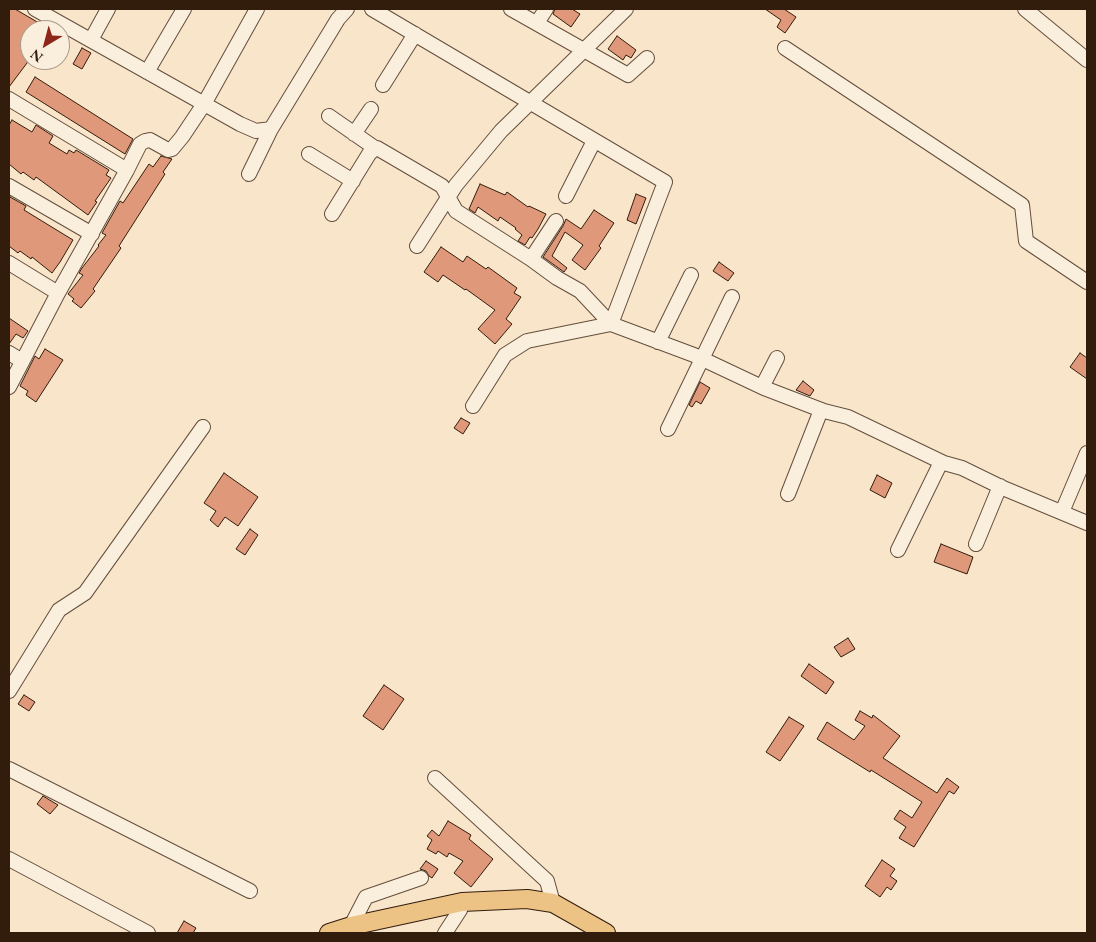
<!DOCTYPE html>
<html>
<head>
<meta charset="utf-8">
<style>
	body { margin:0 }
	#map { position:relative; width:1096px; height:942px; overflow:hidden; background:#f8e5ca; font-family:"EB Garamond",serif }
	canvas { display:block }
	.frame { position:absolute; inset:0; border:10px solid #321c0c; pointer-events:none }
	.north { position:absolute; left:20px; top:20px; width:50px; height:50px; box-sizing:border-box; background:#faeedd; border:1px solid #aa9a89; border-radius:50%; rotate:217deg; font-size:14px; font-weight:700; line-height:20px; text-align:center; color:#321c0c }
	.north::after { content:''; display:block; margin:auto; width:18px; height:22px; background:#8f2418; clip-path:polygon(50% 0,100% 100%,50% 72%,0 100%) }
</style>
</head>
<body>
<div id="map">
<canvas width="1096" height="942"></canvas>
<div class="frame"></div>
<div class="north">N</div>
</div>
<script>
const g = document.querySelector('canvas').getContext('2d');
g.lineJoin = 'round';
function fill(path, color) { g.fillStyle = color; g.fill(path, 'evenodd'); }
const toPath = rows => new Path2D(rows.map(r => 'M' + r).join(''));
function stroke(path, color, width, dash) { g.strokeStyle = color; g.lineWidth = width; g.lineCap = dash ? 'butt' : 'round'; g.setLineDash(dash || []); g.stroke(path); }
const building = toPath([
	[9,9,15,9,51,30,30,30,30,59,9,87,9,9],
	[555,9,572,9,580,14,571,27,553,14,555,9],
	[765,9,784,9,796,17,785,33,777,27,781,20,765,9],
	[617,36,636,50,631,58,626,55,623,60,608,49,617,36],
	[82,48,91,53,82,69,73,64,82,48],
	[35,77,133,139,125,154,26,92,35,77],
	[12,120,32,132,36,125,53,136,49,143,67,154,69,150,74,153,76,150,109,170,106,175,111,178,95,201,97,202,88,215,36,177,34,180,23,172,21,174,9,164,9,125,12,120],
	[161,156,172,159,163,172,165,174,119,246,121,248,93,289,95,291,81,308,72,301,74,299,68,294,83,275,79,273,82,268,99,246,98,245,106,235,102,233,120,201,123,203,149,164,153,167,161,156],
	[480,184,505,195,507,192,528,207,529,206,546,214,538,229,532,238,530,237,525,245,518,241,522,235,515,229,516,228,500,217,498,221,478,207,475,213,469,209,480,184],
	[636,194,646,198,636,224,627,220,636,194],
	[10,197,26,206,24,210,73,240,60,262,52,273,32,257,31,259,20,251,18,253,9,246,9,199,10,197],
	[594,210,614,223,599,246,601,248,585,270,572,260,583,245,565,232,552,256,567,268,564,272,543,257,563,226,566,219,581,229,594,210],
	[441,247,463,262,467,256,486,269,488,267,517,288,514,293,521,297,506,319,512,324,495,344,478,329,495,310,466,289,465,290,443,275,438,282,424,272,441,247],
	[719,262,734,273,728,281,713,271,719,262],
	[9,318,28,331,23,338,16,334,9,344,9,318],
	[45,349,63,360,36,402,26,395,28,391,20,386,35,356,39,359,45,349],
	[1080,353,1087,358,1087,379,1070,367,1080,353],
	[803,381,814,390,810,396,796,390,803,381],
	[700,382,710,388,701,404,696,401,692,407,689,405,700,382],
	[461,418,470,423,463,434,454,428,461,418],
	[224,473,258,497,238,526,225,517,218,527,210,520,216,511,204,503,224,473],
	[877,475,892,483,885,498,870,490,877,475],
	[250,529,258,535,245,555,236,549,250,529],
	[941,544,973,557,967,574,934,562,941,544],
	[848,638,855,649,841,657,834,647,848,638],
	[809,664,834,682,826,694,801,676,809,664],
	[384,685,404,699,383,730,363,716,384,685],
	[24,695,35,702,29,711,18,704,24,695],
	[860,711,872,718,873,715,900,736,883,758,937,793,947,778,959,787,954,794,949,791,914,847,899,838,906,827,894,819,900,810,912,818,922,802,871,770,870,772,817,739,827,722,854,740,865,726,855,720,860,711],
	[789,717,804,726,780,761,766,752,789,717],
	[43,796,58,805,50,814,37,804,43,796],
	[448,821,471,835,469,839,493,859,471,887,454,873,463,861,449,853,447,857,438,851,436,854,427,849,432,840,427,836,432,830,439,836,448,821],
	[882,860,895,869,890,876,897,881,891,890,887,887,880,897,865,886,882,860],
	[426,861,438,869,432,878,429,876,426,871,420,869,426,861],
	[184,921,196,928,193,933,177,933,184,921]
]);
const minor = toPath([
	[35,9,240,124,256,131,271,129,338,19,347,9],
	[372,9,665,182,611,324,527,341,505,355,473,406],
	[511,9,628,75,647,58],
	[1025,9,1087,60],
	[537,23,546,9],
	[91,40,108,9],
	[785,48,1022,205,1026,241,1087,282],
	[147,72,184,9],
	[383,85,415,34],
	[9,99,127,170],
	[329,116,375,148],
	[354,134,371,109],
	[309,154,353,181],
	[249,174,271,129],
	[9,186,92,234],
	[566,196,594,141],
	[332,214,369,154,375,148,377,148,442,186,456,211,531,259,557,278,580,291,611,324,694,355,764,388,824,411,848,417,944,463,962,468,1003,488,1087,523],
	[417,246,456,185,501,131,626,9],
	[531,259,556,221],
	[9,263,58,293],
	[658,342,691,275],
	[9,353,22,361],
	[9,387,58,293,127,170,140,144,145,141,150,140,168,150,172,149,182,137,204,104,257,9],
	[762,387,777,358],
	[668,429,732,297],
	[788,494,821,410],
	[1062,512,1087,453],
	[976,544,1000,486],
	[898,550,941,462],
	[9,691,59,610,85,593,203,427],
	[9,769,250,891],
	[435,778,547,881,553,903],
	[9,859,148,933],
	[351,926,366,897,421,878],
	[445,933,460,910,462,902]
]);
const major = toPath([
	[329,933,351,926,462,902,527,899,553,903,606,933]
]);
fill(building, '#df9879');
stroke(building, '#321c0c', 1);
stroke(minor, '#644e3c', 16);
stroke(major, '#321c0c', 20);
stroke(minor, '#faeedd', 14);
stroke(major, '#ecc285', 18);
</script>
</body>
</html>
